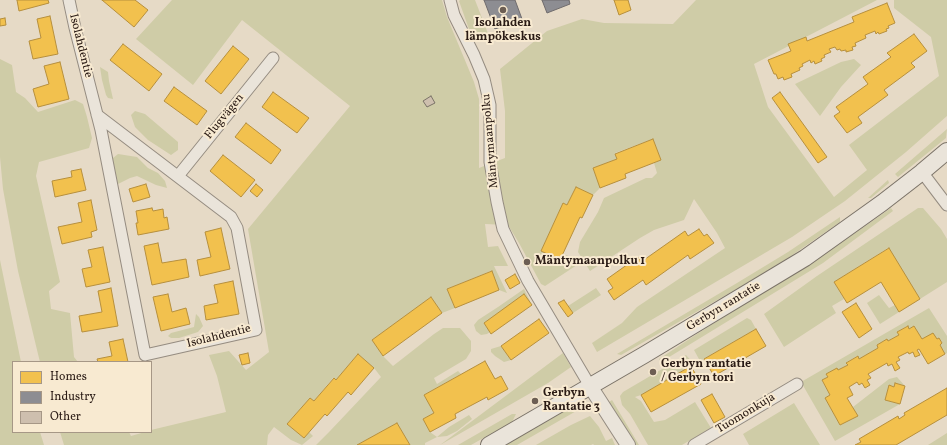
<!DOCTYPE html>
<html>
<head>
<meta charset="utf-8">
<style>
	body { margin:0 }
	#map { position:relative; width:947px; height:445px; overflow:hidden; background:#e6dac6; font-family:Vollkorn,serif }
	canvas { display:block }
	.legend { position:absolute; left:12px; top:361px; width:140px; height:72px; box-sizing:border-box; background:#f8ead1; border:1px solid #a69786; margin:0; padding:5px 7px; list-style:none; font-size:12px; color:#2a1b15 }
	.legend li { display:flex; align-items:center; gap:8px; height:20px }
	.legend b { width:20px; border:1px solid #a69786 }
</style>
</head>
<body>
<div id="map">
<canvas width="947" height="445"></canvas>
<ul class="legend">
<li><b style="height:11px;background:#f2c14e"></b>Homes</li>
<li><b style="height:11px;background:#8d8d92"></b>Industry</li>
<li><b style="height:11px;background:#cebfae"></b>Other</li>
</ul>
</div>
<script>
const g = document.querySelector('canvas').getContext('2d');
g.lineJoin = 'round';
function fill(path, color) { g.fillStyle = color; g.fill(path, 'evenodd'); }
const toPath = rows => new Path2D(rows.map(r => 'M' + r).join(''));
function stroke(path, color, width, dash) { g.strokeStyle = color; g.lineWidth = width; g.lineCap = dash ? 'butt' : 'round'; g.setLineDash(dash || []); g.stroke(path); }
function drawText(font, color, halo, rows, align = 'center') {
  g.font = font + ' Vollkorn,serif'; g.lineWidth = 4; g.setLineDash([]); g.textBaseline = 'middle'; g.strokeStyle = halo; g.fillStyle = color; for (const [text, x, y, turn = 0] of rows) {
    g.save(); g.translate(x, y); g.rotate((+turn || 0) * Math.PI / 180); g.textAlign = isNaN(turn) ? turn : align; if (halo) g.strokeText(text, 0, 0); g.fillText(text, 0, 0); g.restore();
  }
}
const green = toPath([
	[172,0,442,0,447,17,474,82,479,99,479,168,505,158,505,111,500,69,547,31,582,19,604,23,673,24,696,0,877,0,754,64,768,107,834,197,867,170,849,145,939,76,931,37,894,8,894,0,947,0,947,116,906,152,845,201,792,237,597,352,592,343,622,323,637,307,725,248,717,233,694,199,684,220,654,230,640,238,590,271,578,252,580,242,598,212,604,198,646,178,652,178,657,173,654,163,661,160,653,139,615,153,617,159,593,168,600,188,593,195,576,187,567,205,563,203,541,251,559,260,563,254,571,257,577,265,545,286,541,284,519,243,508,225,485,224,488,247,498,246,508,266,494,266,507,293,499,290,491,271,447,289,455,308,442,313,431,297,372,340,383,356,393,366,434,334,443,328,460,328,471,341,471,351,466,359,434,378,437,384,458,371,461,374,424,395,434,413,423,419,430,432,437,437,449,427,469,415,472,419,457,431,447,436,437,437,425,443,425,445,410,445,397,423,357,445,316,445,330,431,381,377,374,368,358,354,336,380,333,378,314,401,310,398,287,424,304,438,309,432,313,436,302,445,291,440,274,427,268,435,267,445,64,445,60,432,129,432,131,436,145,432,151,432,151,430,226,412,217,376,209,355,229,351,246,370,269,352,248,229,350,106,242,20,193,85,136,39],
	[460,0,475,0,489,36,470,32,459,1],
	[0,59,12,65,16,92,25,98,38,112,75,100,83,104,87,117,92,138,89,148,39,162,36,176,60,282,49,291,51,309,70,313,74,357,78,362,40,362,38,354,18,271,3,189,0,157],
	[854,59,861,65,841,87,820,116,795,84,841,62],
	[100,67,108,72,109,81,113,99,108,98,106,95,102,80],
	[135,111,145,114,178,142,178,150,171,155,148,140,135,127,131,115],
	[947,129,946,138,898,177,895,174],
	[118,154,137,157,148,168,158,173,165,181,167,188,156,185,137,176,130,178,118,184,114,180,113,158],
	[888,180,889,183,871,198,868,198],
	[891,208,893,211,823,263,661,362,659,359,700,332,822,256],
	[918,208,923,208,941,229,947,239,947,282,920,299,888,248,834,282,844,299,832,306,836,313,784,347,764,314,817,276],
	[840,217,840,222,788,258,740,287,621,355,617,354,737,283,788,252],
	[0,260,21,362,13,362,13,432,40,432,44,445,0,445],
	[596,288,601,295,573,313,568,306],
	[524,289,532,305,524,295,484,323,490,332,487,334,481,335,476,331,474,325,478,320,498,307],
	[879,295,889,308,895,305,899,312,880,324,867,303],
	[929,308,947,336,947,353,945,354,940,345,942,343,939,338,937,339,922,339,914,326,909,329,907,326,897,332,899,335,888,341,887,339,877,345,878,348,859,359,857,356,847,362,848,365,838,370,826,374,828,377,822,381,830,395,825,398,840,425,857,416,853,407,889,379,897,377,905,386,895,383,894,387,889,386,885,400,900,404,835,441,801,382],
	[196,314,199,317,203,326,198,332,179,338,171,338,168,336,171,333,194,327],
	[747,318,751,320,756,329,700,361,694,350],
	[501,346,511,360,504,362,495,356,491,352,491,349],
	[563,353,571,367,548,383,440,445],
	[686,355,694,364,641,395,635,397,641,401,654,422,665,420,695,402,711,428,682,445,648,445,630,414,622,405,620,396,623,392],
	[612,400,639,445,634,445,608,403],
	[794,403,820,445,749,445,743,434],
	[580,404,585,406,517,445,506,445,572,407],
	[512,414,516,414,512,422,471,445,458,445],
	[590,416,599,427,606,441,612,438,615,445,594,445,593,444,591,445,536,445,571,425],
	[947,433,947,445,928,445]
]);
const homes = toPath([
	[17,0,48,0,49,3,19,11,17,0],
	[102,0,135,0,148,10,134,27,102,0],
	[614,0,628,0,631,10,619,15,614,0],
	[887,3,895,23,888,26,889,28,886,29,887,31,879,34,878,32,876,34,875,31,865,35,866,38,855,43,856,46,852,47,853,50,846,52,846,50,841,51,840,49,837,50,835,47,829,49,831,52,824,55,825,57,821,59,822,61,815,64,814,61,811,63,810,60,802,64,803,66,799,68,800,70,791,74,792,77,784,80,783,77,778,79,776,74,774,74,768,60,791,51,788,44,806,37,807,41,854,22,852,17,887,3],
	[50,16,58,54,33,59,29,41,41,38,37,19,50,16],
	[5,18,6,25,0,26,0,19,5,18],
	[914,34,927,51,911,63,915,67,884,90,888,95,858,117,862,123,847,133,834,116,840,112,836,107,868,84,863,77,891,57,887,53,914,34],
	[123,44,162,74,149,91,110,60,123,44],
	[233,46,249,59,221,94,205,81,233,46],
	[60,62,69,99,38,107,33,89,49,84,44,66,60,62],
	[174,87,207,111,197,125,164,101,174,87],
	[273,92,309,118,297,133,262,107,273,92],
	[780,92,827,157,818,163,772,98,780,92],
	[246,123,281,150,271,164,235,137,246,123],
	[653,139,661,160,625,174,626,178,600,188,593,168,617,159,615,154,653,139],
	[223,155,255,180,241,197,210,171,223,155],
	[81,169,86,190,55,197,52,181,72,177,71,171,81,169],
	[146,184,150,197,133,202,129,189,146,184],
	[256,184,263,190,257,197,250,191,256,184],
	[576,187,593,195,582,218,580,217,560,260,541,251,563,203,567,205,576,187],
	[91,200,97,230,91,232,92,237,62,244,58,227,82,222,78,203,91,200],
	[152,208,153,211,163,209,164,218,167,217,169,229,138,235,136,223,138,223,136,211,152,208],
	[221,228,230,269,200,276,197,260,211,257,205,232,221,228],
	[699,229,704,236,707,234,714,243,690,259,688,255,646,285,643,280,614,300,608,291,613,288,607,279,638,257,641,262,685,231,688,236,699,229],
	[158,243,162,263,186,259,189,277,152,285,144,246,158,243],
	[103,247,110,282,86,287,82,269,92,267,88,250,103,247],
	[889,248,920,299,899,312,881,282,847,303,834,282,889,248],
	[492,271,499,290,455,308,447,289,492,271],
	[515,274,520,283,510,289,505,280,515,274],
	[233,281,239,314,206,320,204,306,218,303,214,285,233,281],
	[111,288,118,326,82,332,79,316,102,312,98,291,111,288],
	[168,294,172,312,186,308,190,324,161,331,153,297,168,294],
	[524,294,532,305,491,334,484,323,524,294],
	[431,297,442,313,383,356,372,340,431,297],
	[564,300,573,313,568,317,558,303,564,300],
	[856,303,872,329,859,338,842,312,856,303],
	[539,319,549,333,511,360,501,346,539,319],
	[908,326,909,329,914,326,922,339,933,333,937,339,939,338,942,343,940,345,945,354,928,364,919,349,917,350,920,355,915,357,913,352,909,354,908,352,898,357,900,360,896,362,900,368,895,371,892,364,888,366,887,363,868,374,871,378,867,380,870,385,865,388,862,383,859,385,857,382,849,387,853,395,847,398,858,416,840,425,825,398,830,395,822,380,828,377,826,374,837,368,838,370,848,365,846,363,858,356,859,359,878,348,877,345,887,339,888,341,899,335,897,332,908,326],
	[756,329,766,346,714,376,704,359,756,329],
	[123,339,128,362,98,362,97,359,112,356,109,342,123,339],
	[248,353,250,363,242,365,239,355,248,353],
	[358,354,374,368,351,395,348,392,327,416,325,414,304,438,287,424,310,398,314,401,334,378,336,380,358,354],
	[485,361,495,379,501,376,508,389,488,400,487,397,455,414,456,418,430,432,423,419,434,413,424,395,485,361],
	[691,366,701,384,651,412,641,395,691,366],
	[895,383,905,386,900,404,885,400,889,385,894,387,895,383],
	[947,388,947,415,896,445,855,445,861,442,859,439,898,416,899,419,905,415,904,413,947,388],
	[712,394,725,417,714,423,701,400,712,394],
	[397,423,410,445,357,445,397,423]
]);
const industry = toPath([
	[484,0,515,0,522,19,495,29,484,0],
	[542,0,569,0,570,4,547,13,542,0]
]);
const building = toPath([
	[431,96,435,103,427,107,423,101,431,96]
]);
const minor = toPath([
	[69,0,75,28,101,130,145,355,256,330,237,228,231,217,97,115],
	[450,0,454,15,474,55,484,79,490,105,490,162,497,202,503,229,528,281,590,386],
	[922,172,947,205],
	[178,176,273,58],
	[694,445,797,384]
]);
const tertiary = toPath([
	[590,386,628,445]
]);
const secondary = toPath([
	[489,445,644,355,805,258,882,203,922,172,947,151]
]);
const markers = [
	[503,10,4,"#6c5e53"],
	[527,262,4,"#6c5e53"],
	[653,372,4,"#6c5e53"],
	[535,401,4,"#6c5e53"]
];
const poiNames = [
	["Isolahden",503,24,"center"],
	["lämpökeskus",503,38,"center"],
	["Mäntymaanpolku 1",535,262],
	["Gerbyn rantatie",661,365],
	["/ Gerbyn tori",661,379],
	["Gerbyn",543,394],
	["Rantatie 3",543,408]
];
const streetNames = [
	["Isolahdentie",80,46,76],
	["Flugvägen",225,117,-51],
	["Mäntymaanpolku",491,141,-95],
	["Gerbyn rantatie",724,307,-31],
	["Isolahdentie",219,337,-14],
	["Tuomonkuja",746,414,-31]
];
fill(green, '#cfcca7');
fill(homes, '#f2c14e');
stroke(homes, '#b68f3d', 1);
fill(industry, '#8d8d92');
stroke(industry, '#6f6b6c', 1);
fill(building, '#cebfae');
stroke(building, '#7b7368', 1);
stroke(minor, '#958c81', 13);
stroke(tertiary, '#958c81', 16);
stroke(secondary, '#7b7368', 18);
stroke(minor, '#eae4da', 11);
stroke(tertiary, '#eae4da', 14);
stroke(secondary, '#eae4da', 16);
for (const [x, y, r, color] of markers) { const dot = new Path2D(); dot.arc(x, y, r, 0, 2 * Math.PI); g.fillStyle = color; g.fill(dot); stroke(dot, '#f8ead1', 1.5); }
drawText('bold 12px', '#2a1b15', '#f8ead1', poiNames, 'left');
drawText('12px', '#2a1b15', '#f8ead1', streetNames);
</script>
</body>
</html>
